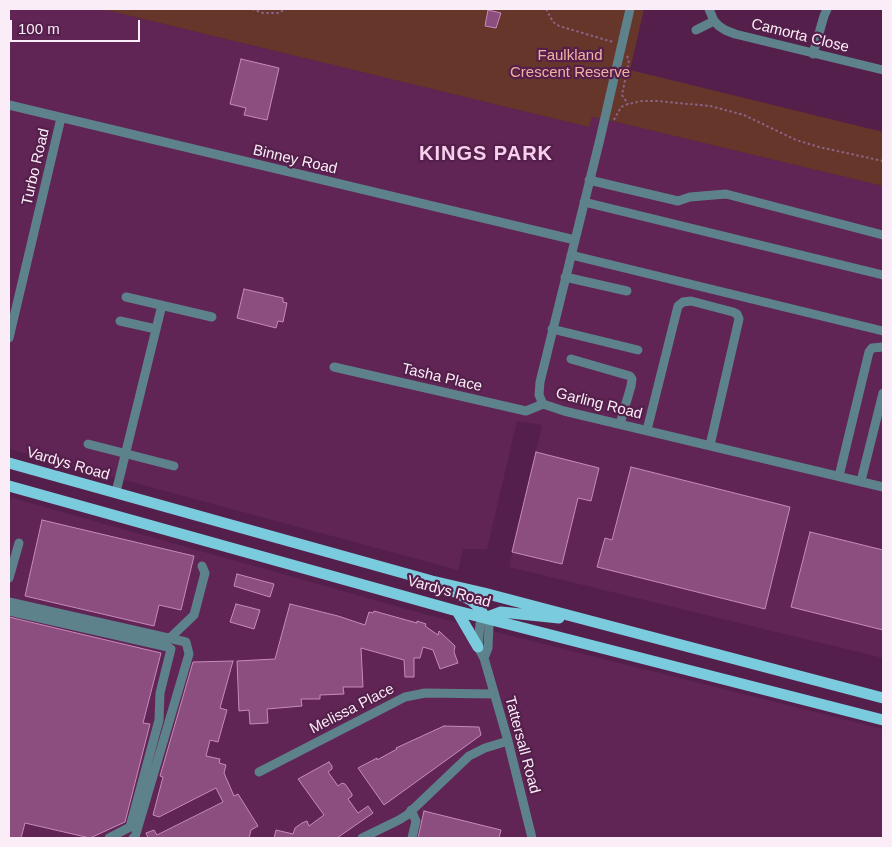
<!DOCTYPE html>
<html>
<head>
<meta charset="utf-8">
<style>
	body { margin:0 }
	#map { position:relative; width:892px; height:847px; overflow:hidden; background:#54204b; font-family:Arial,sans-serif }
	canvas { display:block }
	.frame { position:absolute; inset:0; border:10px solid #fbedf7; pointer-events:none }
	.scale { position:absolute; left:10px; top:20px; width:130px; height:22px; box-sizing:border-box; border:2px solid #fbedf7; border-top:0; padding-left:6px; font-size:15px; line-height:18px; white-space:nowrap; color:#fbedf7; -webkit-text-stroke:4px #54204b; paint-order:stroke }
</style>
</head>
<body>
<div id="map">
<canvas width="892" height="847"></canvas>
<div class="frame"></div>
<div class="scale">100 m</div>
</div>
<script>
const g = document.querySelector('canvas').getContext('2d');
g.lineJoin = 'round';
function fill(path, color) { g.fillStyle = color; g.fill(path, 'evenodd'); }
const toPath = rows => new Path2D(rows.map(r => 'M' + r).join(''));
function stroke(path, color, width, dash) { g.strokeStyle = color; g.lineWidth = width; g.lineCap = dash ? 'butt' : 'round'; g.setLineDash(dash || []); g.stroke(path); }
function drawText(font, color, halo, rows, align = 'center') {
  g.font = font + ' Arial,sans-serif'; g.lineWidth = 4.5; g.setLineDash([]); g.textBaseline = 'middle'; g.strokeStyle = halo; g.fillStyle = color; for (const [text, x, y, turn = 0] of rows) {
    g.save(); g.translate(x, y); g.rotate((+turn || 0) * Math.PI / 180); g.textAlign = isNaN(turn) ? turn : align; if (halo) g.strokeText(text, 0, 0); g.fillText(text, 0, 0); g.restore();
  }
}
const built = toPath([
	[9,9,102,9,589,127,592,117,612,121,883,186,883,658,509,567,542,425,517,421,487,549,463,549,458,570,9,449],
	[9,497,428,615,883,729,883,838,9,838]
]);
const green = toPath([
	[102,9,644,9,630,70,883,132,883,186,612,121,592,117,589,127]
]);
const building = toPath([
	[488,10,501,13,496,28,485,26,488,10],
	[241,59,279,68,267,120,244,115,246,108,230,104,241,59],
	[244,289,283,298,283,302,287,303,283,322,278,321,276,328,237,318,244,289],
	[536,452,599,468,591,501,578,498,562,564,512,552,536,452],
	[631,467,790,507,765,609,597,567,605,538,612,540,631,467],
	[42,520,194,556,181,610,159,605,154,626,25,596,42,520],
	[810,532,883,550,883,630,791,607,810,532],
	[237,574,274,584,270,597,234,586,237,574],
	[236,604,260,610,254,629,230,622,236,604],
	[290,604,338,616,365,625,369,612,373,613,374,611,417,623,417,621,426,624,425,626,438,635,439,631,455,646,454,652,458,663,440,669,433,650,423,647,420,658,414,658,414,677,405,677,404,660,361,648,363,687,343,687,344,694,320,695,320,699,301,699,302,706,267,709,268,723,250,724,249,710,239,711,237,661,275,659,290,604],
	[9,617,161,653,143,723,150,724,125,822,90,838,25,823,21,838,9,838,9,617],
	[233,661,220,708,227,710,218,742,210,740,206,756,220,759,219,763,226,765,224,773,234,796,238,794,258,826,251,830,249,838,148,838,146,833,154,830,157,835,223,802,216,788,159,817,153,815,163,777,160,776,193,662,233,661],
	[444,726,479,727,481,735,384,805,358,768,377,758,377,760,397,749,396,748,444,726],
	[329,762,332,766,332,769,328,772,338,786,342,783,345,784,352,794,352,796,348,799,358,813,368,806,373,813,337,838,274,838,276,830,293,834,295,828,302,823,307,821,309,826,324,815,298,779,329,762],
	[424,811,501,830,499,838,418,838,424,811]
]);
const path = toPath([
	[252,9,263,13,278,13,286,9],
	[546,9,553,22,559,26,613,42],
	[627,56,629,60,622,95,628,104],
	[614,120,621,107,628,104,642,101,657,101,710,106,744,115,796,140,819,147,883,161]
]);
const minor = toPath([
	[630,9,600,139,540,382,539,395,543,404,564,411,883,487],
	[709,9,714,21,719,26,725,30,735,34,883,70],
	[696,30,714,21],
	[813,54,824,16,827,9],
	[9,105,575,240],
	[589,180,678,201,690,197,726,194,883,235],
	[584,202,883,275],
	[571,255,883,331],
	[565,277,627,291],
	[126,297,212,317],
	[120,321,156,329],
	[552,329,638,350],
	[9,338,61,118],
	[571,359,630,376,632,379,631,386,620,424],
	[334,367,526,411,543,404],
	[647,430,678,306,683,302,691,301,733,312,737,314,739,319,710,445],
	[88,444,174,466],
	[839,476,869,352,872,348,883,347],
	[861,481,883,393],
	[116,492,162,305],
	[9,578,19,543],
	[9,602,186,642,189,654,135,837,133,838],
	[9,611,168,647,171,649,160,693,159,720,130,827,109,838],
	[170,638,194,615,205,573,202,566],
	[484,658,488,648,489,625,485,618,480,624,478,647,484,658,508,741,532,838],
	[259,772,405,697,425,693,494,694],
	[411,810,416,821,412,838],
	[362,838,399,820,407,815,469,756,485,748,508,741]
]);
const major = toPath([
	[9,463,432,581,484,593,883,698],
	[9,486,457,611,883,720],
	[451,590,472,601,480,608,485,618],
	[457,611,478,647],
	[485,618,501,612,559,618]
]);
const streetNames = [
	["Camorta Close",800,36,14],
	["Binney Road",295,160,13],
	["Turbo Road",36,167,-77],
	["Tasha Place",442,378,13],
	["Garling Road",599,404,14],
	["Vardys Road",68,464,16],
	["Vardys Road",449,592,15],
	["Melissa Place",352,709,-27],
	["Tattersall Road",522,745,75]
];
const parkNames = [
	["Faulkland",570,56],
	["Crescent Reserve",570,73]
];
const districtNames = [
	["KINGS PARK",486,154]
];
fill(built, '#602455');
fill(green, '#66362b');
fill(building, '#8b4e7e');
stroke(building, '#c78ab9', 1);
stroke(path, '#8b6384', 2, [2.5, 2.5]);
stroke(minor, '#5d828b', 9);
stroke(major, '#7bcbdf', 11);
drawText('15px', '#fbedf7', '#54204b', streetNames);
drawText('15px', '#f2b1a0', '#54204b', parkNames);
g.letterSpacing = '1px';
drawText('bold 20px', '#f8d0ee', '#54204b', districtNames);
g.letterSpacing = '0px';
</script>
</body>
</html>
